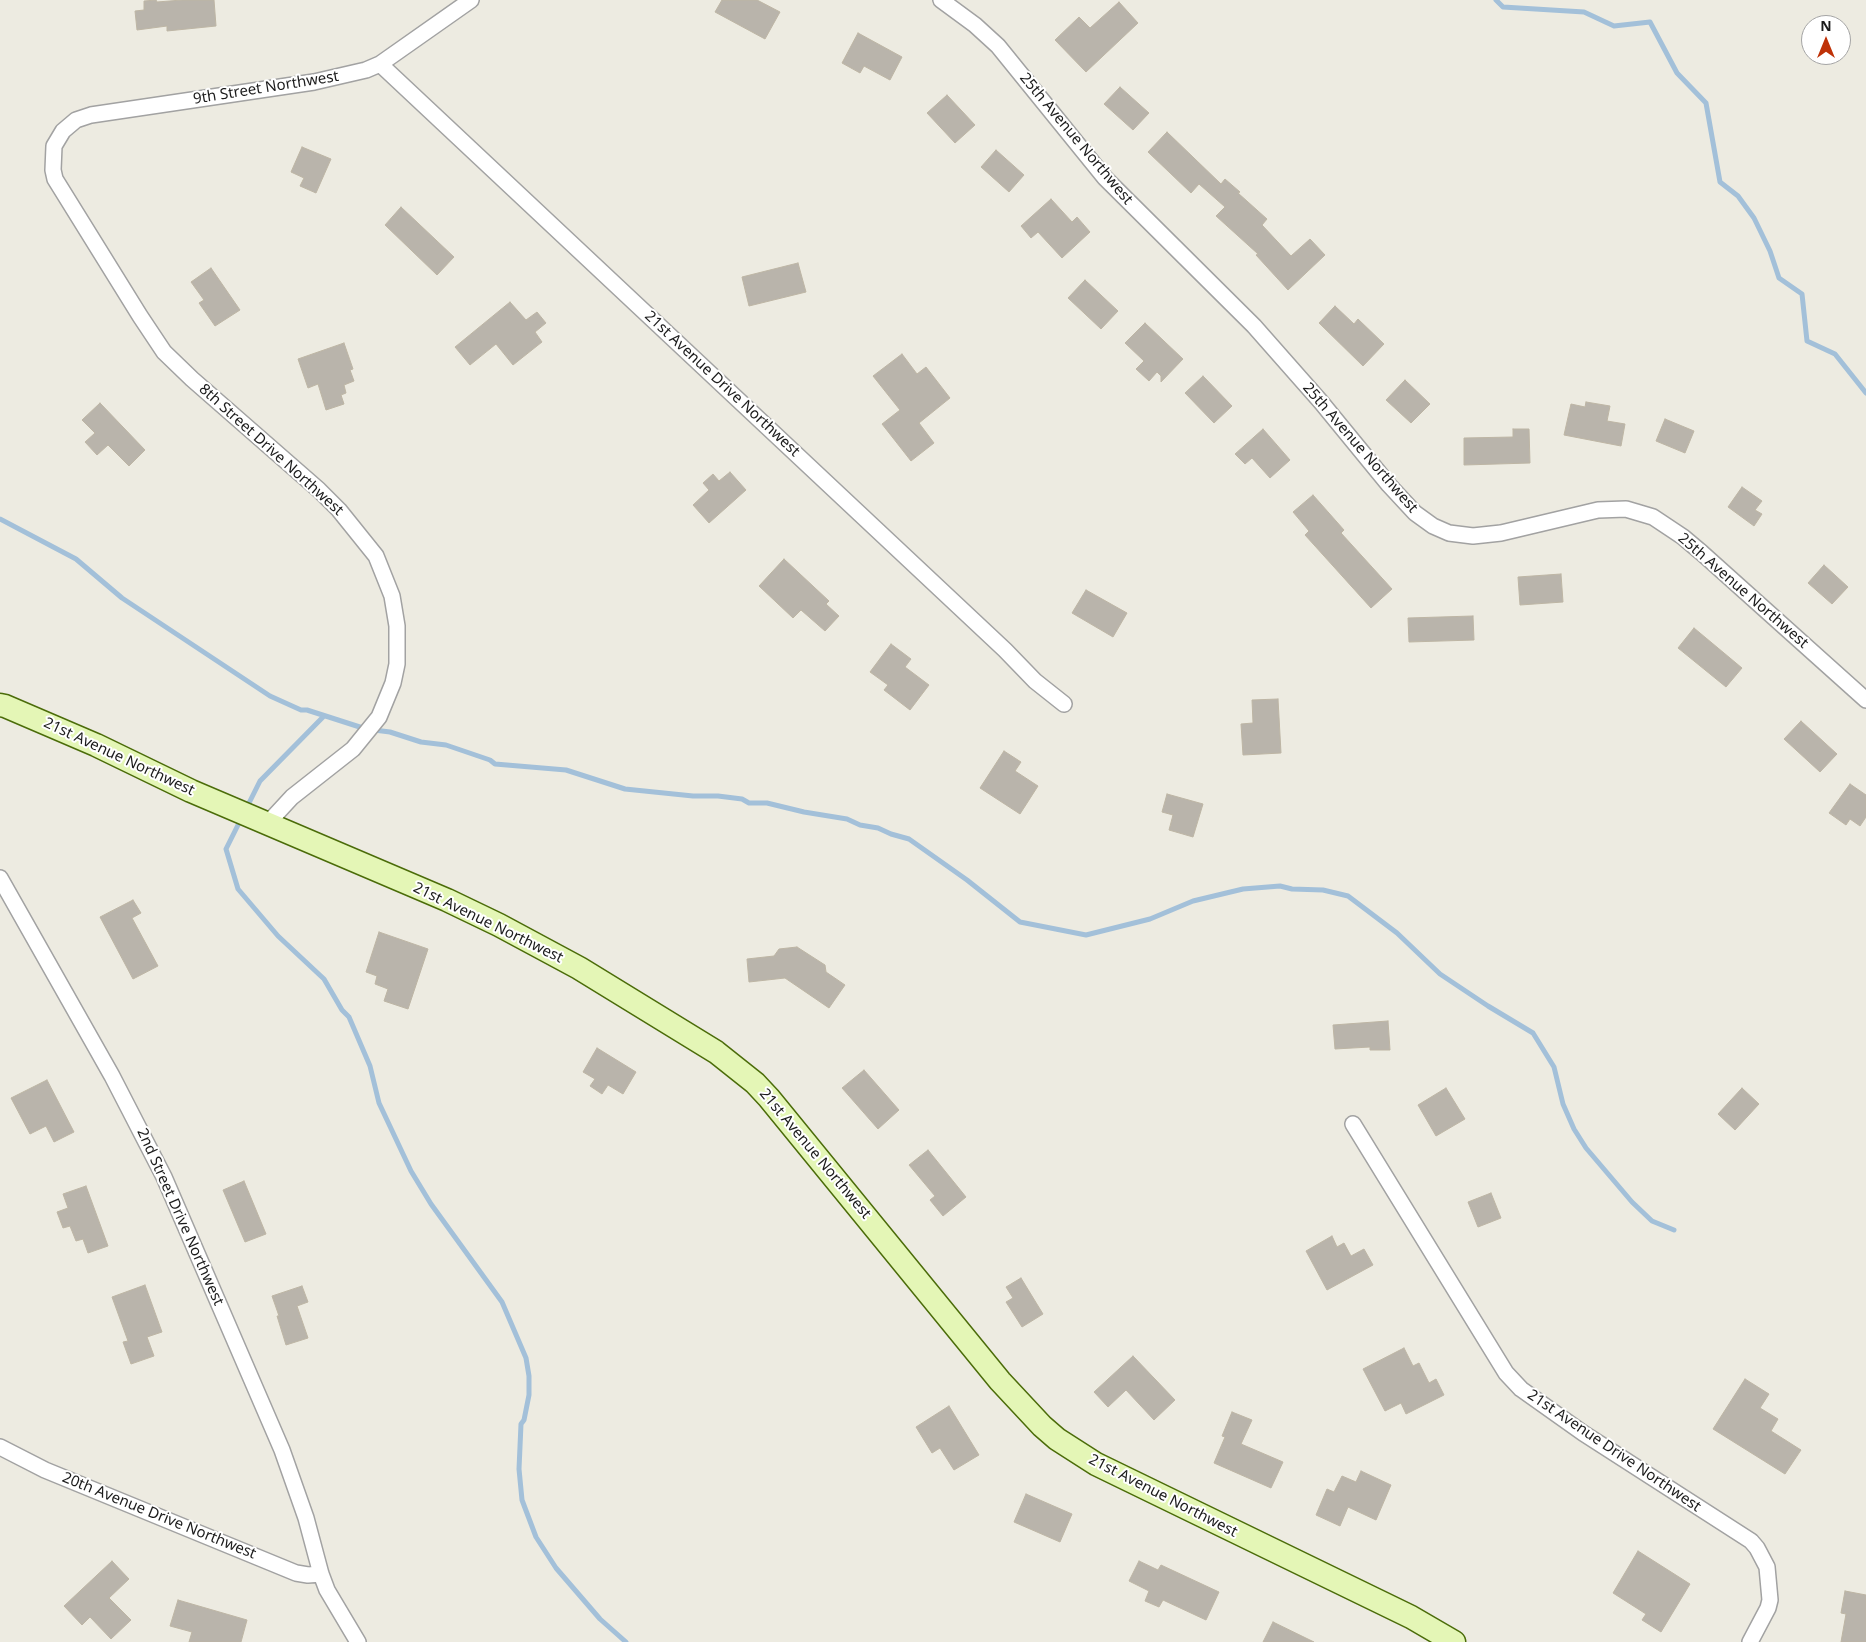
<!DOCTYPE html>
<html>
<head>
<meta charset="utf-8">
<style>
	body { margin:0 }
	#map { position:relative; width:1866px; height:1642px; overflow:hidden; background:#edebe1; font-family:"Noto Sans",sans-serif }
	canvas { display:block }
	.north { position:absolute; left:1801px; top:15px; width:50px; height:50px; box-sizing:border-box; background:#fff; border:1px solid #a4a4a4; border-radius:50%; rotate:0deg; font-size:14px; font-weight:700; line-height:20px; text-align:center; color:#1b1b1b }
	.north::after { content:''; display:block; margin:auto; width:18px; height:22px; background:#bf3208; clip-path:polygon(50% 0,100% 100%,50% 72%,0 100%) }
</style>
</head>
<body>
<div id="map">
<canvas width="1866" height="1642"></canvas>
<div class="north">N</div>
</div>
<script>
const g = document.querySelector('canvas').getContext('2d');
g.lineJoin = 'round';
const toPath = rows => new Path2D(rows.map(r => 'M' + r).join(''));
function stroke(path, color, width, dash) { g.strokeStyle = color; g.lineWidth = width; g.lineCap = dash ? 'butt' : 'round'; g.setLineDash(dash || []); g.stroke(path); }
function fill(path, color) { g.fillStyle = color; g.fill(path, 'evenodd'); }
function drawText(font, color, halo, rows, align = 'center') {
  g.font = font + ' "Noto Sans",sans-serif'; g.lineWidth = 4; g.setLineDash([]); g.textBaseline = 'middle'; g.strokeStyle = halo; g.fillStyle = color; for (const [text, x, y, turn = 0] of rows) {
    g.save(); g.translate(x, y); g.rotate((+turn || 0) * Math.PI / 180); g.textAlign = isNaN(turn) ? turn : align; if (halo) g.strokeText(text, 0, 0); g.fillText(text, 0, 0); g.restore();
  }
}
const stream = toPath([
	[1496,0,1503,7,1584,12,1614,26,1650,22,1677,73,1706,103,1720,182,1738,196,1754,218,1770,251,1779,278,1802,294,1807,341,1835,354,1866,393],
	[0,519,76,559,122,598,270,696,301,710,307,710,366,729,390,732,421,742,446,745,490,760,495,764,566,770,625,789,693,796,718,796,742,799,749,803,767,803,804,812,847,819,860,825,878,828,891,834,909,839,967,880,1020,922,1086,935,1150,919,1193,901,1243,889,1280,886,1292,889,1323,890,1348,896,1397,933,1440,974,1488,1006,1533,1033,1554,1067,1563,1104,1574,1129,1586,1148,1632,1202,1652,1221,1674,1230],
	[246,809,260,781,324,716],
	[241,819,226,849,238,889,278,936,324,979,342,1010,349,1017,370,1066,379,1103,411,1171,431,1204,502,1302,526,1358,529,1376,529,1395,524,1420,521,1424,519,1469,522,1500,536,1537,556,1568,600,1619,626,1642]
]);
const building = toPath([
	[156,0,157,2,182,0,214,0,216,26,167,31,167,26,137,30,135,11,144,10,144,1,156,0],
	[722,0,757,0,780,12,765,39,715,12,722,0],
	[1119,2,1138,23,1086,72,1055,40,1079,17,1090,28,1119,2],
	[858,33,902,57,890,80,864,66,860,73,842,63,858,33],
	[1120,87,1149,113,1133,130,1104,104,1120,87],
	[947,95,975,125,955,143,927,113,947,95],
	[1167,132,1221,184,1225,179,1240,192,1238,193,1267,219,1262,225,1291,256,1310,239,1325,255,1288,290,1256,255,1258,254,1216,216,1225,207,1199,184,1191,193,1148,152,1167,132],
	[302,147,331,159,316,193,300,186,304,178,291,172,302,147],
	[996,150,1024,175,1009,192,981,167,996,150],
	[1051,199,1072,222,1077,217,1090,232,1062,258,1038,232,1031,238,1021,226,1051,199],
	[401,207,454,257,437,275,385,225,401,207],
	[798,263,806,292,749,306,742,277,798,263],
	[211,268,240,310,215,326,199,303,204,300,191,282,211,268],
	[1085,280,1118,311,1101,329,1068,298,1085,280],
	[510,302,526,320,537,312,546,323,535,332,542,342,513,365,496,344,470,365,455,347,510,302],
	[1335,306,1354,324,1358,319,1384,344,1363,366,1319,323,1335,306],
	[1145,323,1183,359,1161,382,1161,376,1157,372,1149,381,1136,369,1144,361,1125,343,1145,323],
	[344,343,353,369,350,370,354,381,344,385,346,393,341,395,344,404,326,410,318,384,308,388,298,359,344,343],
	[902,354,917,374,926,367,950,398,919,423,934,443,911,461,882,424,900,410,873,376,902,354],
	[1203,376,1232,406,1214,423,1185,393,1203,376],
	[1405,380,1430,404,1411,423,1386,400,1405,380],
	[1586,402,1610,406,1607,421,1625,424,1621,446,1564,435,1571,404,1585,407,1586,402],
	[100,403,145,450,129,466,108,445,97,455,85,442,95,433,82,420,100,403],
	[1665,419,1694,431,1685,453,1656,441,1665,419],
	[1263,429,1290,460,1270,478,1252,458,1245,464,1235,454,1263,429],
	[1513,429,1529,429,1530,463,1464,465,1464,438,1513,437,1513,429],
	[730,472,746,490,709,523,693,505,709,490,703,483,713,474,719,481,730,472],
	[1742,487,1762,501,1755,510,1762,514,1754,526,1728,507,1742,487],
	[1313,495,1344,530,1341,533,1392,589,1371,608,1305,535,1309,531,1293,512,1313,495],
	[784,559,829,601,826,604,839,616,825,631,801,610,793,618,759,586,784,559],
	[1824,565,1848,587,1832,604,1808,583,1824,565],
	[1561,574,1563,602,1520,605,1518,577,1561,574],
	[1086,590,1127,613,1113,637,1072,613,1086,590],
	[1473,616,1474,640,1409,642,1408,618,1473,616],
	[1694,628,1742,668,1726,687,1678,648,1694,628],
	[891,644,911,659,905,667,929,685,910,710,884,690,888,685,870,672,891,644],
	[1278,699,1281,753,1243,755,1241,724,1253,723,1252,700,1278,699],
	[1801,721,1837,754,1820,772,1784,739,1801,721],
	[1004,751,1021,762,1015,771,1038,786,1020,814,980,788,1004,751],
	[1850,784,1866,795,1866,817,1860,826,1850,819,1846,825,1829,813,1850,784],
	[1167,794,1203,804,1193,837,1169,830,1173,815,1162,812,1167,794],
	[133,900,141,913,132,918,158,966,133,979,100,917,133,900],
	[379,932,428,949,408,1009,384,1001,388,989,375,984,377,976,366,972,379,932],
	[797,947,825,965,826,972,845,985,829,1008,785,978,749,982,747,959,774,956,779,949,797,947],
	[1388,1021,1390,1050,1370,1050,1370,1047,1335,1049,1333,1025,1388,1021],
	[597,1048,636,1072,623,1094,608,1085,602,1094,590,1086,595,1079,583,1072,597,1048],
	[864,1070,899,1110,878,1129,842,1088,864,1070],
	[47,1080,74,1132,54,1142,46,1126,30,1134,11,1098,47,1080],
	[1446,1088,1465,1119,1436,1136,1418,1105,1446,1088],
	[1742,1088,1759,1104,1735,1130,1718,1114,1742,1088],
	[928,1150,966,1197,943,1216,930,1200,935,1196,909,1165,928,1150],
	[244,1181,266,1234,245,1242,223,1190,244,1181],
	[86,1186,108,1246,88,1253,83,1239,76,1241,70,1226,63,1228,57,1212,68,1208,63,1194,86,1186],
	[1491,1193,1501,1218,1478,1227,1468,1202,1491,1193],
	[1332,1236,1337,1247,1344,1243,1351,1256,1364,1249,1373,1265,1327,1290,1306,1251,1332,1236],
	[1021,1278,1043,1314,1022,1327,1006,1302,1013,1298,1006,1287,1021,1278],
	[145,1285,162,1332,147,1337,154,1356,131,1364,123,1342,128,1341,112,1297,145,1285],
	[302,1286,308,1302,297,1306,308,1338,286,1345,277,1316,279,1316,272,1296,302,1286],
	[1404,1348,1413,1366,1419,1363,1429,1383,1436,1379,1444,1395,1406,1414,1401,1403,1385,1411,1363,1369,1404,1348],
	[1133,1356,1175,1400,1154,1420,1126,1390,1108,1407,1094,1392,1133,1356],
	[1745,1379,1769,1394,1760,1408,1778,1419,1771,1431,1801,1450,1785,1474,1713,1429,1745,1379],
	[949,1406,979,1455,954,1470,940,1448,932,1453,916,1427,949,1406],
	[1232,1412,1252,1420,1241,1444,1283,1462,1271,1488,1214,1463,1225,1437,1222,1436,1232,1412],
	[1361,1471,1391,1485,1376,1520,1348,1507,1340,1526,1316,1515,1327,1489,1334,1492,1342,1476,1356,1482,1361,1471],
	[1026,1494,1072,1514,1060,1542,1014,1522,1026,1494],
	[1638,1551,1690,1584,1661,1632,1642,1620,1646,1614,1613,1593,1638,1551],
	[112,1561,129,1579,109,1598,131,1620,111,1639,90,1617,82,1625,64,1606,112,1561],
	[1139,1561,1158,1570,1161,1565,1219,1592,1206,1620,1163,1600,1159,1607,1145,1601,1149,1591,1129,1581,1139,1561],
	[1845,1591,1866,1595,1866,1642,1841,1642,1846,1614,1841,1613,1845,1591],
	[178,1600,247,1620,241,1642,189,1642,192,1632,170,1626,178,1600],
	[1273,1622,1314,1642,1263,1642,1273,1622]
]);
const street = toPath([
	[941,0,975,25,998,46,1105,178,1254,326,1321,402,1389,485,1415,513,1433,526,1449,533,1473,536,1501,533,1598,510,1626,509,1653,517,1683,537,1702,553,1866,700],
	[380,64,1005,650,1035,681,1064,704],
	[267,824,292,797,353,749,379,717,393,683,397,664,397,626,392,596,376,556,339,510,319,490,192,379,164,352,140,316,55,179,53,170,54,146,63,131,76,120,91,115,314,82,366,70,380,64,471,0],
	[0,878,112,1076,164,1177,282,1450,306,1518,321,1574,327,1590,358,1642],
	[1353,1124,1506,1373,1521,1389,1583,1433,1751,1541,1757,1548,1767,1567,1770,1600,1768,1608,1750,1642],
	[0,1447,45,1470,296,1573,308,1575,321,1574]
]);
const secondary = toPath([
	[0,705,5,706,96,745,191,791,447,900,499,925,579,968,716,1052,755,1083,769,1098,1000,1381,1042,1426,1057,1439,1096,1464,1411,1617,1454,1642]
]);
const streetNames = [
	["9th Street Northwest",266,88,-9],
	["25th Avenue Northwest",1076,139,50],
	["21st Avenue Drive Northwest",722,384,43],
	["25th Avenue Northwest",1360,448,49],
	["8th Street Drive Northwest",271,450,42],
	["25th Avenue Northwest",1743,591,41],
	["21st Avenue Northwest",119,757,25],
	["21st Avenue Northwest",488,923,26],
	["21st Avenue Northwest",815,1154,50],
	["2nd Street Drive Northwest",180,1217,66],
	["21st Avenue Drive Northwest",1614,1451,34],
	["21st Avenue Northwest",1163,1496,27],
	["20th Avenue Drive Northwest",159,1516,22]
];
stroke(stream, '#a3c0d9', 5);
fill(building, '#b9b4ab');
stroke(building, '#bdb5a4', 1);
stroke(street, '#a2a2a2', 18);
stroke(secondary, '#4b6c09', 25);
stroke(street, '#fff', 15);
stroke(secondary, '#e4f6b6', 22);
drawText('15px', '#1b1b1b', '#fff', streetNames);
</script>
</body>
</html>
